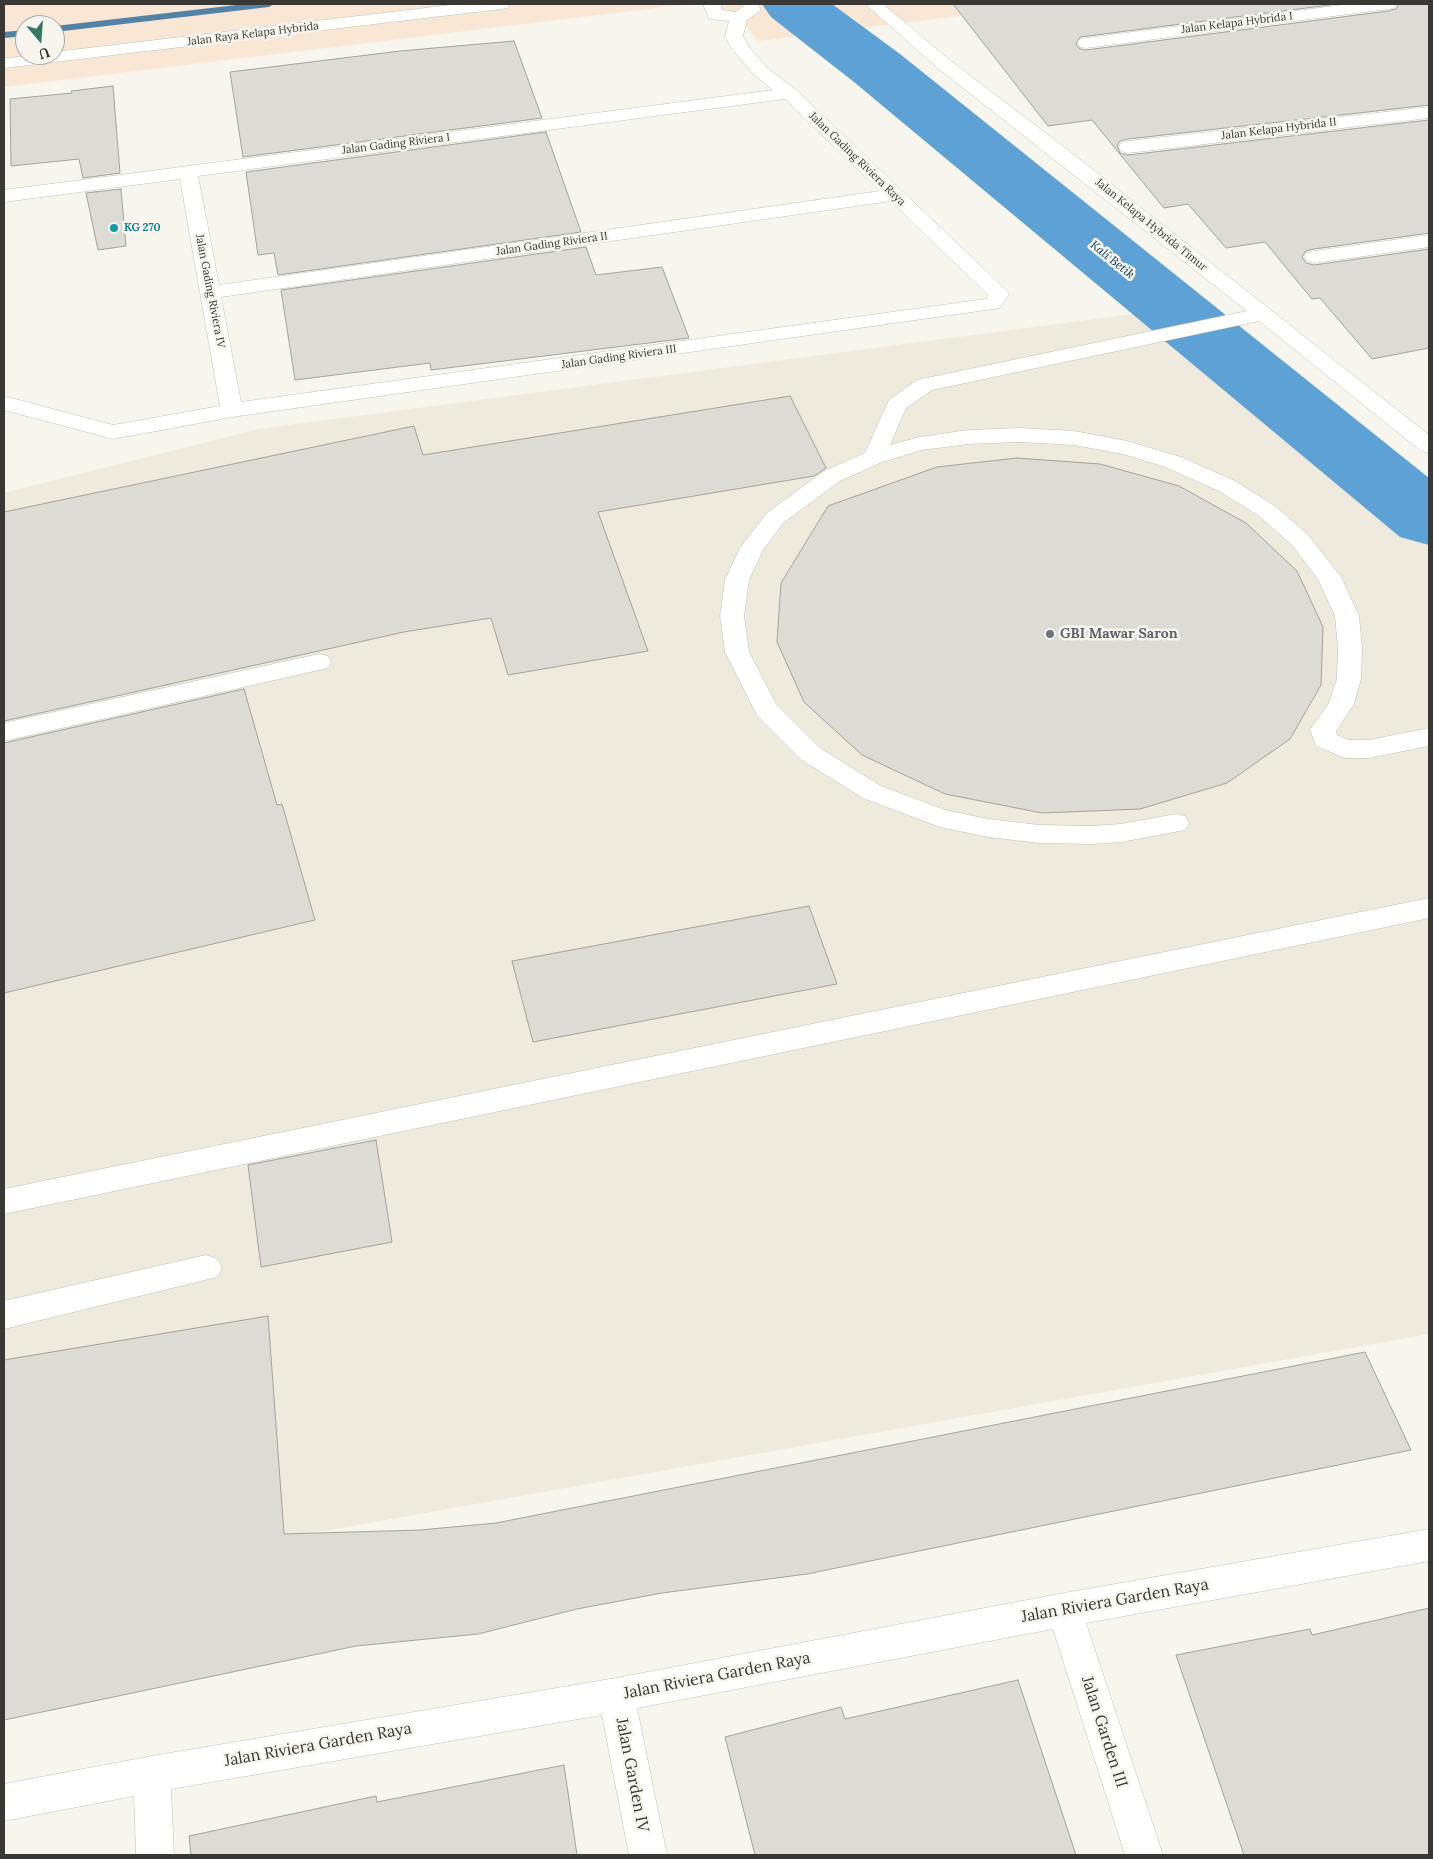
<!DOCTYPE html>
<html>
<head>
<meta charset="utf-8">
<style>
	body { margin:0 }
	#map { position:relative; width:1433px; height:1859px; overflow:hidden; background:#f6f5ee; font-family:Lora,serif }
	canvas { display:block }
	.frame { position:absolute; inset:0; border:5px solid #393835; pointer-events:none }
	.north { position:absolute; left:15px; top:15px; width:50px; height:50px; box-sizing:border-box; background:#f6f5ee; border:1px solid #aaa9a4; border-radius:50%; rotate:162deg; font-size:14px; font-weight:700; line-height:20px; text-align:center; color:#393835 }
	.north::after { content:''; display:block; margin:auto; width:18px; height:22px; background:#357767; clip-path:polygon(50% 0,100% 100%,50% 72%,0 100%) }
</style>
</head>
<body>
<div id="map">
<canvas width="1433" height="1859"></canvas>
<div class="frame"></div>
<div class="north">U</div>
</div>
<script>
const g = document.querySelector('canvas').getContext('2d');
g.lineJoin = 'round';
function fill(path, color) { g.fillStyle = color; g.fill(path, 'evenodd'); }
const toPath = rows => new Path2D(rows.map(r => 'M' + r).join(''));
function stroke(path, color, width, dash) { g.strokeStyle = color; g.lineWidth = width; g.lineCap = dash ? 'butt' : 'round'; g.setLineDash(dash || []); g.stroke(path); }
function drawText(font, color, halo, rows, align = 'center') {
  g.font = font + ' Lora,serif'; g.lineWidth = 5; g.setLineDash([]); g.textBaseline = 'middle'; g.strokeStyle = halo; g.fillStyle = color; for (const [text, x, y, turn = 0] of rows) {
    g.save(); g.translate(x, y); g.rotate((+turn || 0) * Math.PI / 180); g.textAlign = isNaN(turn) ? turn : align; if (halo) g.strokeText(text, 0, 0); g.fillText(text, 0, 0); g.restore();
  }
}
const commercial = toPath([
	[4,4,689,4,4,87],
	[25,25,55,25,55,55,25,55],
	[706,4,1055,4,758,41,739,17]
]);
const built = toPath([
	[1141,313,1429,542,1429,1334,4,1588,4,493,259,429]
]);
const stream = toPath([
	[245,4,274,4,269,7,55,32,55,26,245,4],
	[25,30,25,36,4,38,4,32,25,30]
]);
const river = toPath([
	[762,4,832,4,900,54,1429,478,1429,545,1400,537,854,82,771,17,762,4]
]);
const building = toPath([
	[953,4,1337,4,1080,37,1076,44,1080,49,1086,50,1388,11,1396,9,1399,4,1429,4,1429,105,1128,139,1120,141,1117,146,1120,153,1128,155,1429,120,1429,233,1314,249,1306,251,1302,257,1306,263,1314,265,1429,249,1429,348,1372,359,1320,298,1312,299,1265,242,1226,248,1188,204,1164,208,1092,120,1048,126,953,4],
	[514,41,542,118,243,157,230,72,400,51,514,41],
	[113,86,120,173,83,178,79,159,11,166,10,99,72,93,71,91,113,86],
	[546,132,581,232,278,275,274,253,258,255,246,172,546,132],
	[121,189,126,246,98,250,86,193,121,189],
	[586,247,596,275,662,267,689,338,431,370,430,363,295,380,281,290,586,247],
	[790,396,826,468,814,476,598,512,648,651,508,675,491,618,404,632,4,721,4,512,414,426,423,455,790,396],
	[1017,458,1100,464,1179,486,1246,523,1297,571,1323,627,1321,685,1290,739,1227,783,1140,809,1042,813,945,794,862,755,804,702,777,642,781,583,828,506,937,467,1017,458],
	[244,689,277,805,282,804,315,920,4,993,4,743,244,689],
	[809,906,837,984,533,1042,512,961,809,906],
	[376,1140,392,1242,261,1267,248,1165,376,1140],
	[268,1316,284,1534,420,1530,496,1523,1365,1352,1411,1450,807,1574,662,1593,577,1609,478,1634,356,1646,4,1720,4,1360,268,1316],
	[1429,1608,1429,1855,1244,1855,1176,1655,1310,1629,1312,1635,1429,1608],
	[1018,1680,1076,1855,755,1855,725,1737,841,1707,845,1719,1018,1680],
	[564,1765,577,1855,191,1855,189,1836,376,1796,377,1802,564,1765]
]);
const minor = toPath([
	[703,4,720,4,722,10,736,12,746,4,758,4,761,10,747,20,743,36,749,47,767,68,795,89,1006,290,1009,294,1000,308,232,417,113,439,4,410,4,396,113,425,220,406,180,179,4,202,4,190,773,90,755,76,732,49,725,36,729,21,709,19,703,4],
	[785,99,880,191,219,285,198,176,785,99],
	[891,201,988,295,986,299,241,402,221,297,891,201],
	[865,4,883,4,951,61,1077,157,1429,435,1429,453,1421,451,1259,321,932,390,906,408,890,445,920,437,968,430,1020,428,1074,431,1127,441,1181,457,1235,481,1275,506,1308,535,1341,577,1359,616,1362,648,1361,679,1354,704,1336,731,1337,735,1348,740,1369,740,1429,728,1429,746,1369,758,1345,758,1316,746,1310,730,1329,703,1337,679,1338,648,1335,616,1318,579,1292,545,1259,516,1219,491,1165,467,1123,454,1074,445,1020,442,968,444,922,450,882,462,840,481,783,523,763,550,749,580,744,616,749,652,776,704,820,748,881,786,945,810,988,819,1039,825,1092,826,1121,824,1176,814,1185,816,1189,823,1185,830,1121,842,1092,844,1039,843,988,837,940,827,863,798,802,760,757,715,725,652,720,616,725,580,740,548,767,513,824,471,865,453,889,400,917,380,1247,311,939,69,865,4],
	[1350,4,1397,4,1394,8,1388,9,1086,48,1080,47,1077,43,1080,39,1086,38,1350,4],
	[1429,107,1429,118,1128,153,1121,151,1119,147,1121,143,1128,141,1429,107],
	[1429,235,1429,247,1314,263,1307,261,1304,257,1307,253,1314,251,1429,235],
	[319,654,328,656,331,662,328,668,4,741,4,723,319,654],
	[1429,898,1429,918,4,1214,4,1189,1429,898],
	[206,1255,217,1259,222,1268,217,1277,4,1329,4,1301,206,1255],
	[1429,1529,1429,1561,1086,1623,1163,1855,1125,1855,1053,1629,637,1708,667,1855,629,1855,602,1715,171,1789,174,1855,136,1855,134,1796,4,1821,4,1784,152,1756,616,1678,1064,1593,1429,1529]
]);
const major = toPath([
	[459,4,510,4,507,8,501,9,4,68,4,58,55,55,55,52,459,4]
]);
const markers = [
	[114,228,5,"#0f9aa8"],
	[1050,634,5,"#6b7280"]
];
const farStreetnames = [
	["Jalan Kelapa Hybrida I",1237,23,-7],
	["Jalan Raya Kelapa Hybrida",253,34,-7],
	["Jalan Kelapa Hybrida II",1279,129,-7],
	["Jalan Gading Riviera I",396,144,-7],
	["Jalan Gading Riviera Raya",857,159,44],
	["Jalan Kelapa Hybrida Timur",1151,225,39],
	["Jalan Gading Riviera II",552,244,-8],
	["Jalan Gading Riviera IV",210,291,79],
	["Jalan Gading Riviera III",619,357,-8]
];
const farCulturenames = [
	["KG 270",124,228]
];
const farWaternames = [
	["Kali Betik",1112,260,39]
];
const worshipNames = [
	["GBI Mawar Saron",1060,634]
];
const nearStreetnames = [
	["Jalan Riviera Garden Raya",1115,1601,-10],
	["Jalan Riviera Garden Raya",717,1676,-11],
	["Jalan Garden III",1104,1732,72],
	["Jalan Riviera Garden Raya",318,1745,-10],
	["Jalan Garden IV",632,1775,79]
];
fill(commercial, '#f9e7d6');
fill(built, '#eeeadd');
fill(stream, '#5382a5');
fill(river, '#5ea1d5');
fill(building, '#dddbd5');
stroke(building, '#a4a29c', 1);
stroke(minor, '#c2c0ba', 1);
stroke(major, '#c2c0ba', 1);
fill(minor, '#fff');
fill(major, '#fff');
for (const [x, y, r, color] of markers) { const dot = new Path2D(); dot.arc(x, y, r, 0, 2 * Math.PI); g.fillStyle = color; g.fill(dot); stroke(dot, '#f6f5ee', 2); }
drawText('11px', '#393835', '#f6f5ee', farStreetnames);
drawText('bold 11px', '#0d838f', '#f6f5ee', farCulturenames, 'left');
drawText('italic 12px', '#00385b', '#f6f5ee', farWaternames);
drawText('bold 14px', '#5b616d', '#f6f5ee', worshipNames, 'left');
drawText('16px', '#393835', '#f6f5ee', nearStreetnames);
</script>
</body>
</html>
